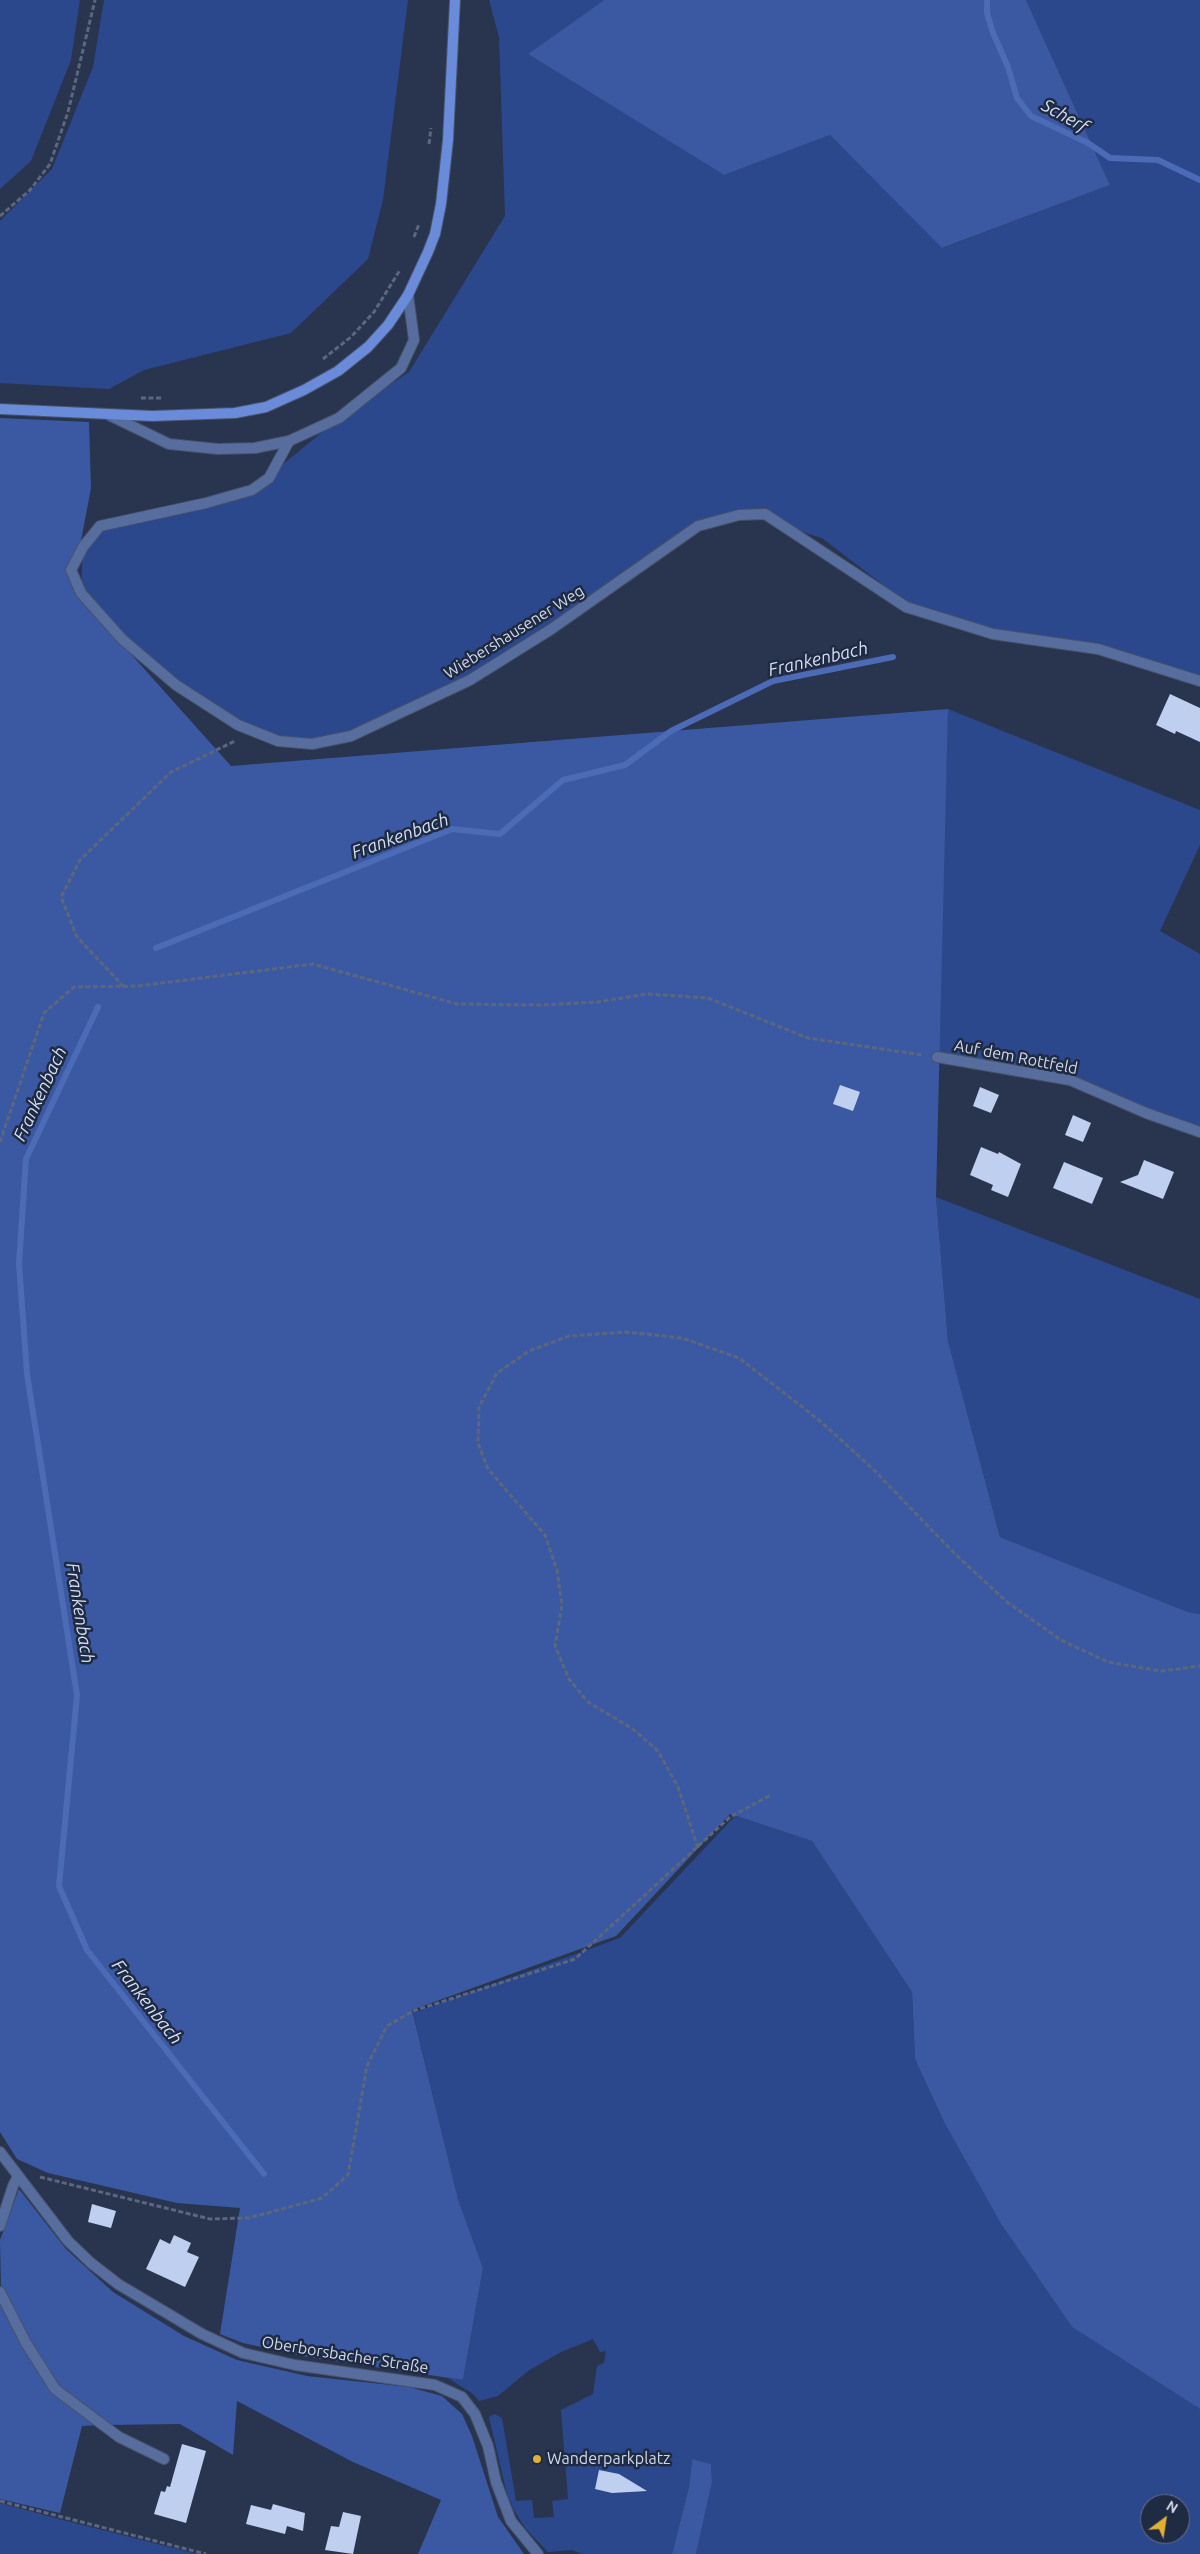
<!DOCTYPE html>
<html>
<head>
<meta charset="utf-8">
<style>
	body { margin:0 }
	#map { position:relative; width:1200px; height:2554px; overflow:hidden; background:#29344e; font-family:Ubuntu,sans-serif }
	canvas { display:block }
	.north { position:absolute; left:1140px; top:2494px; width:50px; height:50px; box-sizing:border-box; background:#1f2a43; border:1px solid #667085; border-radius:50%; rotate:31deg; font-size:14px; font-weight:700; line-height:20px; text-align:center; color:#d1d9e9 }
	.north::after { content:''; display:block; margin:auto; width:18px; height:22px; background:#e1af34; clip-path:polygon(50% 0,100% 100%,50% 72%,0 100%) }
</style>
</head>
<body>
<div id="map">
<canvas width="1200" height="2554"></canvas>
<div class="north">N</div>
</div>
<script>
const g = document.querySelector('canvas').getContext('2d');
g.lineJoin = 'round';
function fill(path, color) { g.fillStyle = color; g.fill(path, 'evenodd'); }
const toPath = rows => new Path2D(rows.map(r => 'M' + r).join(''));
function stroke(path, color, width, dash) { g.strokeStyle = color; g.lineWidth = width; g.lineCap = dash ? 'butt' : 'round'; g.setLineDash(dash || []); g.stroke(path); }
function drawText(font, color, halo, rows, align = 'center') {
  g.font = font + ' Ubuntu,sans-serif'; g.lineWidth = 5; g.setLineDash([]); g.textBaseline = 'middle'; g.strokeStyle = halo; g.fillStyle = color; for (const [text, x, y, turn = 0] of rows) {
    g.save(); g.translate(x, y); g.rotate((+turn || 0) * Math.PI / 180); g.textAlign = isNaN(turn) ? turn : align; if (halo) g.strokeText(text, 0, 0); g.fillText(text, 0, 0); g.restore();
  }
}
const green = toPath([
	[0,0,80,0,71,60,31,161,0,189],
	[104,0,408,0,383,200,368,259,291,333,144,370,109,389,0,383,0,221,52,169,93,67],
	[489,0,604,0,528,54,724,175,830,135,943,248,1110,185,1026,0,1200,0,1200,678,995,631,908,604,822,538,737,512,641,563,470,680,382,721,312,744,278,741,238,725,176,685,81,593,83,547,100,526,252,490,339,418,409,372,505,216,499,37],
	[948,709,1200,810,1200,845,1160,931,1200,954,1200,1132,1070,1080,937,1057],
	[936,1197,1200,1299,1200,1614,1188,1612,1000,1537,948,1341],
	[735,1816,812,1841,912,1992,915,2059,944,2122,1001,2224,1072,2327,1200,2409,1200,2554,696,2554,712,2482,711,2464,692,2459,689,2487,672,2554,583,2554,572,2550,548,2552,525,2528,514,2510,507,2494,489,2417,495,2414,502,2418,516,2501,532,2500,534,2518,554,2517,552,2501,568,2499,561,2410,593,2394,597,2366,604,2363,606,2351,600,2352,593,2339,561,2352,528,2371,498,2396,479,2401,473,2394,448,2378,463,2380,483,2268,458,2199,413,2013,620,1938],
	[1150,2504,1180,2504,1180,2534,1150,2534],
	[0,2503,59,2519,197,2554,0,2554]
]);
const forest = toPath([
	[604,0,1026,0,1110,185,942,248,830,135,724,175,528,54],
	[0,418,89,422,91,488,72,588,231,766,948,709,936,1197,948,1341,1000,1537,1188,1612,1200,1614,1200,2409,1072,2327,1001,2224,944,2122,915,2059,912,1992,812,1841,730,1814,616,1936,412,2010,458,2199,483,2268,463,2380,308,2357,243,2343,220,2334,240,2208,177,2203,48,2173,17,2159,0,2132],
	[19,2189,66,2249,113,2292,184,2336,237,2360,307,2376,409,2387,442,2396,462,2414,472,2436,498,2517,524,2554,418,2554,441,2500,353,2462,237,2401,233,2455,180,2424,105,2425,56,2388,1,2289,0,2240],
	[0,2295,54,2390,101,2425,82,2426,60,2513,0,2499],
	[692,2459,711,2464,712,2482,696,2554,672,2554,689,2487]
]);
const stream = toPath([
	[987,0,987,13,993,33,1008,67,1017,98,1031,116,1088,143,1110,158,1158,160,1200,180],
	[156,948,452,829,500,834,563,780,625,765,671,731,773,681,893,657],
	[98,1007,26,1159,19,1263,27,1374,77,1695,59,1886,87,1950,264,2174]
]);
const building = toPath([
	[1170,694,1200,708,1200,742,1176,731,1175,734,1156,725],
	[840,1085,860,1092,853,1111,833,1104],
	[980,1087,999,1095,991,1113,973,1106],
	[1073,1115,1091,1123,1083,1142,1065,1135],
	[981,1147,998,1154,999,1152,1021,1164,1008,1197,991,1190,993,1185,970,1175],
	[1144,1160,1174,1172,1163,1199,1120,1182,1138,1175],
	[1064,1162,1103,1178,1092,1204,1053,1188],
	[92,2204,116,2211,111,2228,88,2222],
	[174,2235,191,2243,187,2252,199,2257,185,2287,146,2269,160,2239,170,2244],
	[182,2444,206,2451,186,2523,154,2514,161,2491,165,2492,167,2486,170,2487],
	[599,2470,619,2474,647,2491,612,2493,595,2489],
	[273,2504,305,2513,303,2531,287,2526,285,2534,246,2524,251,2505,271,2510],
	[343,2512,361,2516,353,2554,325,2550,331,2526,339,2527]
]);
const path = toPath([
	[429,144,431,128],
	[0,216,30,190,50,164,68,112,95,0],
	[414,237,419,224],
	[323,359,351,337,374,312,400,270],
	[141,398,163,398],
	[124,987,77,937,61,897,80,860,171,772,235,741],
	[0,1142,44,1013,74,987,138,986,313,964,457,1004,540,1005,598,1002,647,994,708,998,808,1038,923,1055],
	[698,1848,678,1787,658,1751,633,1729,588,1702,569,1679,555,1646,562,1605,557,1570,545,1535,488,1469,478,1443,479,1407,497,1373,529,1351,569,1336,626,1332,682,1338,739,1358,819,1420,873,1469,954,1553,1007,1602,1061,1640,1108,1662,1161,1671,1200,1666],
	[40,2177,210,2219,249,2218,322,2198,348,2175,367,2066,387,2026,413,2011,575,1959,730,1817,771,1795],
	[0,2501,206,2554]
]);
const service = toPath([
	[109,415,169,444,218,449,255,448,289,441,339,418,401,368,414,340,408,295],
	[0,2226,13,2186,18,2176],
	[0,2292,26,2343,55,2389,119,2437,164,2459]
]);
const minor = toPath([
	[289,441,269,478,252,490,206,503,100,526,83,547,71,570,81,593,122,639,176,685,238,725,278,741,312,744,351,736,470,680,550,630,698,526,739,515,765,514,906,607,993,634,1098,649,1200,681],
	[937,1057,1070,1080,1146,1113,1200,1132],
	[0,2152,68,2241,91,2263,118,2284,202,2334,243,2353,295,2365,435,2385,462,2397,475,2414,488,2446,496,2482,511,2521,538,2554]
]);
const secondary = toPath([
	[0,409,152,416,235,413,266,407,304,390,338,371,368,347,388,325,408,295,428,252,435,234,441,204,448,140,455,0]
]);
const markers = [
	[537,2459,5,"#e1af34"]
];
const streetNames = [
	["Wiebershausener Weg",514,632,-32],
	["Auf dem Rottfeld",1016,1057,11],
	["Oberborsbacher Straße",345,2355,9]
];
const poiNames = [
	["Wanderparkplatz",547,2459]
];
const waterNames = [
	["Scherf",1065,116,29],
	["Frankenbach",818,659,-13],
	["Frankenbach",400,836,-20],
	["Frankenbach",40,1094,-65],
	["Frankenbach",80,1613,81],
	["Frankenbach",147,2002,52]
];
fill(green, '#2c488c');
fill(forest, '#3b59a2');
stroke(stream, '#4c6bb6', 6);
fill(building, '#bfcff0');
stroke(service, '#47526a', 12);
stroke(minor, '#47526a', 12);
stroke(secondary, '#47526a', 12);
stroke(path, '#5c667d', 3, [5, 2.5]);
stroke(service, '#576d9e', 10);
stroke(minor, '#576d9e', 10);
stroke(secondary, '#698bda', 10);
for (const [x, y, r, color] of markers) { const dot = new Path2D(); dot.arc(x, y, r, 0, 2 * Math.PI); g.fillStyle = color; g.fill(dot); stroke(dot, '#1f2a43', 2); }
drawText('16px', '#d1d9e9', '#1f2a43', streetNames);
drawText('16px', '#d1d9e9', '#1f2a43', poiNames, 'left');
drawText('italic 18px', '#d5dff4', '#1f2a43', waterNames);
</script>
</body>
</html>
